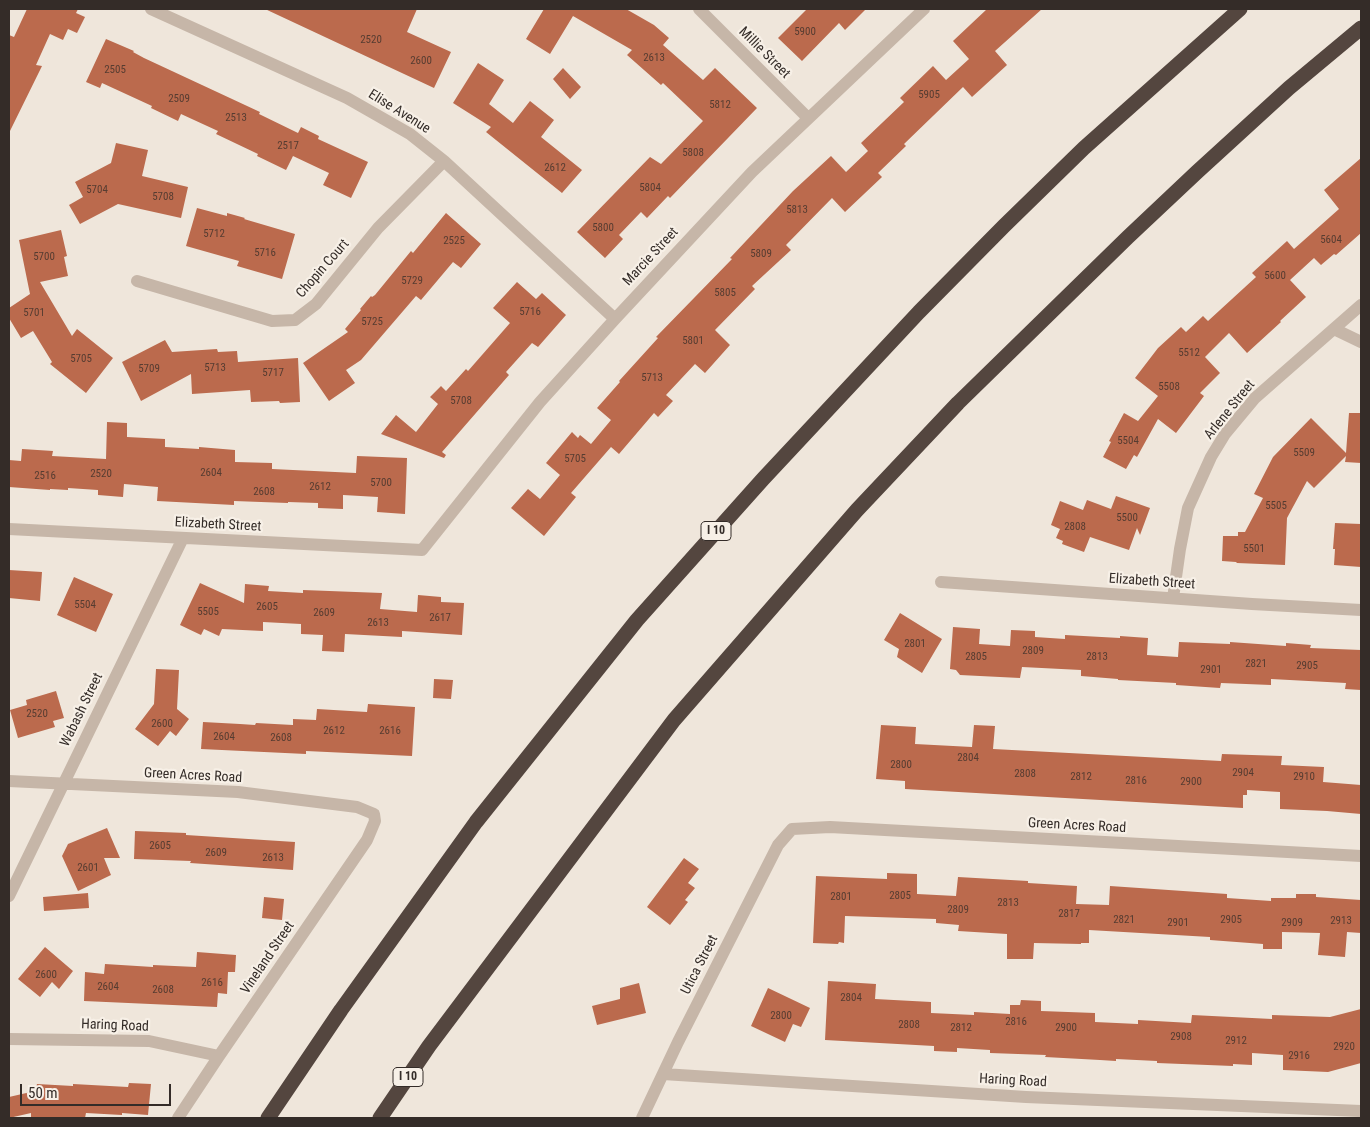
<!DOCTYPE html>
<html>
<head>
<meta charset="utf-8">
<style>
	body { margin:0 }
	#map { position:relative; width:1370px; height:1127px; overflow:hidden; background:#efe6db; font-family:"Roboto Condensed",sans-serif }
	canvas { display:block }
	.frame { position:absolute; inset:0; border:10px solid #342c28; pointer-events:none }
	.scale { position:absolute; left:20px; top:1084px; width:151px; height:22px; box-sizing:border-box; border:2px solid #342c28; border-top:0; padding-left:6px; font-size:15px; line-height:18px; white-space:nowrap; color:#342c28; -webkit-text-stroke:4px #f7f0e7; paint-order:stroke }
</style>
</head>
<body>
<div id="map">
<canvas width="1370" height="1127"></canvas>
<div class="frame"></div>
<div class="scale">50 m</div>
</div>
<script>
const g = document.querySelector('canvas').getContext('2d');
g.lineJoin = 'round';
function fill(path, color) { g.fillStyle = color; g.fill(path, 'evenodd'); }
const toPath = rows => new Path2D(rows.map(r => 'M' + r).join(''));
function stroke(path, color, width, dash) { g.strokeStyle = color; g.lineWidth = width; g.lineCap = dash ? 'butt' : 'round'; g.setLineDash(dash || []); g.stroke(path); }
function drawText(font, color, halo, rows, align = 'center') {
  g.font = font + ' "Roboto Condensed",sans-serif'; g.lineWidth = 4.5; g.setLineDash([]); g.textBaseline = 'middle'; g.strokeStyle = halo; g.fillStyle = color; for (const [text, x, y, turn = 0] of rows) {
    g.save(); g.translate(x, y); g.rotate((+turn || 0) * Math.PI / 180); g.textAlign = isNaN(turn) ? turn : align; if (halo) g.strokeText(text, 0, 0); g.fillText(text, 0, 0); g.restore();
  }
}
const building = toPath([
	[27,9,78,9,76,13,85,17,77,33,68,29,63,40,50,34,36,65,42,66,9,133,9,35,14,37],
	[265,9,417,9,407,32,451,52,434,88],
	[544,9,626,9,654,25,669,38,663,45,703,80,715,68,757,108,670,198,668,196,647,218,641,212,619,235,623,239,605,258,577,232,650,157,661,164,703,121,663,83,661,85,627,55,632,50,573,16,550,54,526,39],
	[807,9,866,9,845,30,839,23,802,61,778,38],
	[987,9,1042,9,995,51,1007,65,972,97,963,87,904,144,906,146,878,173,882,177,845,212,832,198,786,245,791,250,752,286,755,289,715,330,730,345,705,373,695,364,666,395,673,401,658,417,654,413,619,454,611,447,571,493,576,497,544,536,511,508,528,489,540,499,560,475,546,463,572,432,578,438,580,435,591,444,611,420,597,408,620,382,619,381,658,338,656,337,732,259,730,258,793,191,831,156,846,172,868,151,861,143,904,102,900,98,933,66,946,80,969,59,953,41],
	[106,39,134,51,133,52,144,58,260,112,259,114,298,133,301,127,319,136,318,139,368,162,351,198,323,185,329,173,293,156,286,170,257,156,258,154,216,134,218,131,181,114,178,121,151,108,152,106,102,83,100,88,86,82],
	[478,63,504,80,489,104,513,123,530,101,554,120,541,137,582,170,562,193,486,132,491,127,453,103],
	[563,68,581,87,570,99,553,79],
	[116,143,148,150,142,176,188,187,181,218,118,204,80,224,69,205,83,197,75,182,111,163],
	[1361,158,1361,233,1336,255,1334,254,1321,265,1314,258,1290,280,1306,297,1280,321,1281,322,1247,353,1229,333,1205,357,1220,373,1200,393,1204,396,1176,433,1158,419,1137,457,1134,455,1126,469,1103,457,1111,442,1109,441,1124,413,1138,421,1158,396,1135,378,1158,348,1181,327,1186,332,1203,316,1208,321,1256,277,1252,273,1287,241,1294,249,1339,209,1324,190],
	[197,208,227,216,227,213,245,218,244,219,295,234,282,279,237,266,239,261,186,246],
	[446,213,481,244,461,268,453,262,421,300,416,296,361,360,346,370,355,383,329,401,303,363,348,332,345,329,361,310,360,309,371,296,372,297,375,295,411,251,413,253],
	[61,230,67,256,64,257,68,276,40,282,72,336,77,329,113,358,86,393,50,364,52,362,33,331,21,338,9,318,9,308,30,294,19,240],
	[517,282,536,299,542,293,566,315,538,347,532,343,506,372,509,375,442,452,446,455,444,458,381,434,396,415,416,432,438,404,430,397,441,386,446,391,466,369,468,371,510,323,493,308],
	[165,340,172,352,217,349,218,352,237,351,238,362,298,358,300,402,280,403,279,401,251,402,250,390,192,394,191,374,141,401,122,362],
	[1349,413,1361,413,1361,463,1345,462,1346,456,1314,488,1307,481,1287,518,1285,565,1237,563,1236,562,1222,561,1223,536,1238,536,1238,532,1245,532,1263,498,1254,494,1273,457,1311,418,1346,453],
	[107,422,127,423,127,437,165,439,165,447,199,449,199,447,235,450,235,462,272,463,272,469,356,473,357,456,407,458,405,514,377,512,378,497,343,495,343,509,318,508,318,503,288,502,288,503,234,501,234,505,157,501,158,487,124,484,123,497,98,495,98,490,68,488,68,490,50,489,50,490,9,487,9,460,21,461,22,449,53,451,52,456,106,459],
	[1116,496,1150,508,1140,535,1137,528,1129,550,1090,537,1084,552,1062,544,1063,541,1056,538,1060,529,1051,525,1060,501,1083,510,1087,500,1111,509],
	[1335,523,1361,524,1361,567,1334,565,1335,549,1333,549],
	[9,570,42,572,40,601,9,598],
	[74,577,113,594,96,632,57,615],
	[200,583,244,603,245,584,269,586,268,591,303,593,303,590,382,593,380,609,417,612,418,595,441,597,441,602,464,603,462,635,402,631,402,637,345,634,344,652,322,651,323,635,301,634,301,624,263,622,263,631,222,629,219,636,204,629,201,635,180,625],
	[900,613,942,639,922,673,897,657,899,649,884,640],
	[953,627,980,629,979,644,1010,646,1011,630,1035,631,1035,637,1065,639,1065,635,1120,638,1120,636,1148,638,1147,655,1178,657,1179,642,1230,644,1230,642,1286,646,1286,643,1311,645,1310,648,1361,650,1361,690,1345,689,1346,683,1271,679,1271,685,1221,683,1220,688,1176,685,1176,683,1118,680,1118,679,1081,676,1081,670,1022,667,1020,678,960,675,956,670,950,669],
	[156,669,179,670,177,709,189,719,176,736,170,731,158,746,135,729,154,704],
	[434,679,453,680,451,699,433,698],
	[56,691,64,718,53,721,55,727,18,738,10,710,27,705,26,700],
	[368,704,415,707,412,756,306,751,306,754,201,749,203,722,240,724,255,725,256,723,293,725,293,719,316,720,317,709,367,712],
	[881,725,916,727,915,744,972,747,974,725,995,726,993,749,1221,761,1222,754,1282,756,1281,765,1324,767,1323,782,1361,785,1361,814,1327,811,1280,809,1280,792,1247,790,1247,795,1243,795,1243,808,905,789,905,781,876,779],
	[107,828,120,858,104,858,111,875,78,891,62,856,68,844],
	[135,831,186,833,186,835,295,842,293,870,190,863,191,861,134,859],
	[684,858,699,869,688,883,695,888,685,900,688,902,670,925,647,907],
	[887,873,917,874,917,894,956,896,958,877,1028,881,1028,883,1077,886,1076,904,1109,905,1110,886,1227,894,1227,898,1271,901,1271,898,1296,898,1296,894,1316,894,1316,897,1361,900,1361,933,1347,932,1345,957,1318,955,1320,933,1282,932,1282,949,1263,949,1263,944,1210,940,1210,937,1089,930,1089,943,1081,943,1081,944,1034,943,1033,959,1007,959,1007,934,958,931,959,925,936,923,936,919,845,916,844,943,839,942,838,944,813,943,816,876,887,879],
	[88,893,89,908,44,911,43,897],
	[264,897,284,899,282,920,262,918],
	[45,947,73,971,59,989,52,982,40,997,18,979],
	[197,952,236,955,235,972,228,972,227,994,218,993,217,1007,84,1001,85,972,104,974,105,964,153,967,153,965,196,967],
	[828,981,876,984,875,999,931,1002,931,1013,974,1015,974,1012,1010,1014,1010,1005,1020,1005,1021,1000,1041,1001,1041,1011,1095,1013,1095,1022,1138,1024,1138,1020,1191,1023,1192,1015,1272,1019,1272,1015,1330,1017,1361,1009,1361,1063,1328,1072,1283,1070,1283,1055,1252,1053,1252,1065,1233,1064,1233,1066,1157,1063,1157,1061,1116,1059,1116,1061,1100,1060,1045,1057,1046,1055,990,1053,990,1050,957,1048,957,1052,934,1051,934,1046,825,1040],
	[639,983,646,1013,597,1025,592,1006,620,999,620,988],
	[768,988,810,1008,801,1027,793,1024,785,1042,751,1026],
	[129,1083,151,1084,148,1115,122,1113,122,1115,86,1113,85,1118,31,1118,31,1113,9,1118,9,1097,35,1091,37,1084,73,1086,73,1084,128,1087]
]);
const minor = toPath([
	[151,9,347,98,410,134,444,161,615,319],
	[699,9,808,118],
	[137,281,272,321,295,320,316,304,378,228,444,161],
	[1334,329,1361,342],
	[9,529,422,550,540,402,615,319,752,172,924,9],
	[941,582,1252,604,1361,610],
	[1173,598,1180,549,1188,508,1211,457,1225,434,1255,398,1361,305],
	[9,781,238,792,357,807,374,814,375,821,367,840,219,1056,178,1118],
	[9,896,183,538],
	[9,1039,149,1041,219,1056],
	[663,1074,1026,1097,1361,1111],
	[642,1118,678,1042,778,845,792,829,830,827,1361,856]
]);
const highway = toPath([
	[268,1118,341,1010,476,822,637,620,763,479,919,312,1004,226,1084,148,1240,9],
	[380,1118,429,1046,674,720,857,510,958,403,1128,237,1197,172,1289,88,1361,28]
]);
const numberNames = [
	["5900",805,32],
	["2520",371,40],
	["2613",654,58],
	["2600",421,61],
	["2505",115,70],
	["5905",929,95],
	["2509",179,99],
	["5812",720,105],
	["2513",236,118],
	["2517",288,146],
	["5808",693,153],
	["2612",555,168],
	["5804",650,188],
	["5704",97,190],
	["5708",163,197],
	["5813",797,210],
	["5800",603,228],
	["5712",214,234],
	["5604",1331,240],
	["2525",454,241],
	["5716",265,253],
	["5809",761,254],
	["5700",44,257],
	["5600",1275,276],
	["5729",412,281],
	["5805",725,293],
	["5716",530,312],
	["5701",34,313],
	["5725",372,322],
	["5801",693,341],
	["5512",1189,353],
	["5705",81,359],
	["5713",215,368],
	["5709",149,369],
	["5717",273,373],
	["5713",652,378],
	["5508",1169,387],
	["5708",461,401],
	["5504",1128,441],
	["5509",1304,453],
	["5705",575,459],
	["2604",211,473],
	["2520",101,474],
	["2516",45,476],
	["5700",381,483],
	["2612",320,487],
	["2608",264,492],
	["5505",1276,506],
	["5500",1127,518],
	["2808",1075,527],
	["5501",1254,549],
	["5504",85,605],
	["2605",267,607],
	["5505",208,612],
	["2609",324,613],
	["2617",440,618],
	["2613",378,623],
	["2801",915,644],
	["2809",1033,651],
	["2805",976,657],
	["2813",1097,657],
	["2821",1256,664],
	["2905",1307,666],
	["2901",1211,670],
	["2520",37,714],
	["2600",162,724],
	["2612",334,731],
	["2616",390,731],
	["2604",224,737],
	["2608",281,738],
	["2804",968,758],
	["2800",901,765],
	["2904",1243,773],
	["2808",1025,774],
	["2812",1081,777],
	["2910",1304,777],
	["2816",1136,781],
	["2900",1191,782],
	["2605",160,846],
	["2609",216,853],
	["2613",273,858],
	["2601",88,868],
	["2805",900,896],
	["2801",841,897],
	["2813",1008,903],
	["2809",958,910],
	["2817",1069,914],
	["2821",1124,920],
	["2905",1231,920],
	["2913",1341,921],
	["2901",1178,923],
	["2909",1292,923],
	["2600",46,975],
	["2616",212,983],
	["2604",108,987],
	["2608",163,990],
	["2804",851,998],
	["2800",781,1016],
	["2816",1016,1022],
	["2808",909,1025],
	["2812",961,1028],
	["2900",1066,1028],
	["2908",1181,1037],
	["2912",1236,1041],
	["2920",1344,1047],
	["2916",1299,1056]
];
const shields = [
	[716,531,30],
	[408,1077,30]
];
const shieldNames = [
	["I 10",716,531],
	["I 10",408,1077]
];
const streetNames = [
	["Millie Street",764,53,45],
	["Elise Avenue",399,112,32],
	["Marcie Street",651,257,-47],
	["Chopin Court",323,269,-49],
	["Arlene Street",1230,410,-51],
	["Elizabeth Street",218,525,3],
	["Elizabeth Street",1152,582,4],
	["Wabash Street",82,710,-64],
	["Green Acres Road",193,776,3],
	["Green Acres Road",1077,826,3],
	["Vineland Street",268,958,-56],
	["Utica Street",700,965,-63],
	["Haring Road",115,1026,2],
	["Haring Road",1013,1081,3]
];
fill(building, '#bb6a4d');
stroke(minor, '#c6b6a8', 12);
stroke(highway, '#54463f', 15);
drawText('11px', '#563c31', null, numberNames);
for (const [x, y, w] of shields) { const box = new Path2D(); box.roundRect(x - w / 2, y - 9.5, w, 19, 4); g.fillStyle = '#f7f0e7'; g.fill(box); stroke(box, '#342c28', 1); }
drawText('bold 12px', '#342c28', null, shieldNames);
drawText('14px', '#342c28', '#f7f0e7', streetNames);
</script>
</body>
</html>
